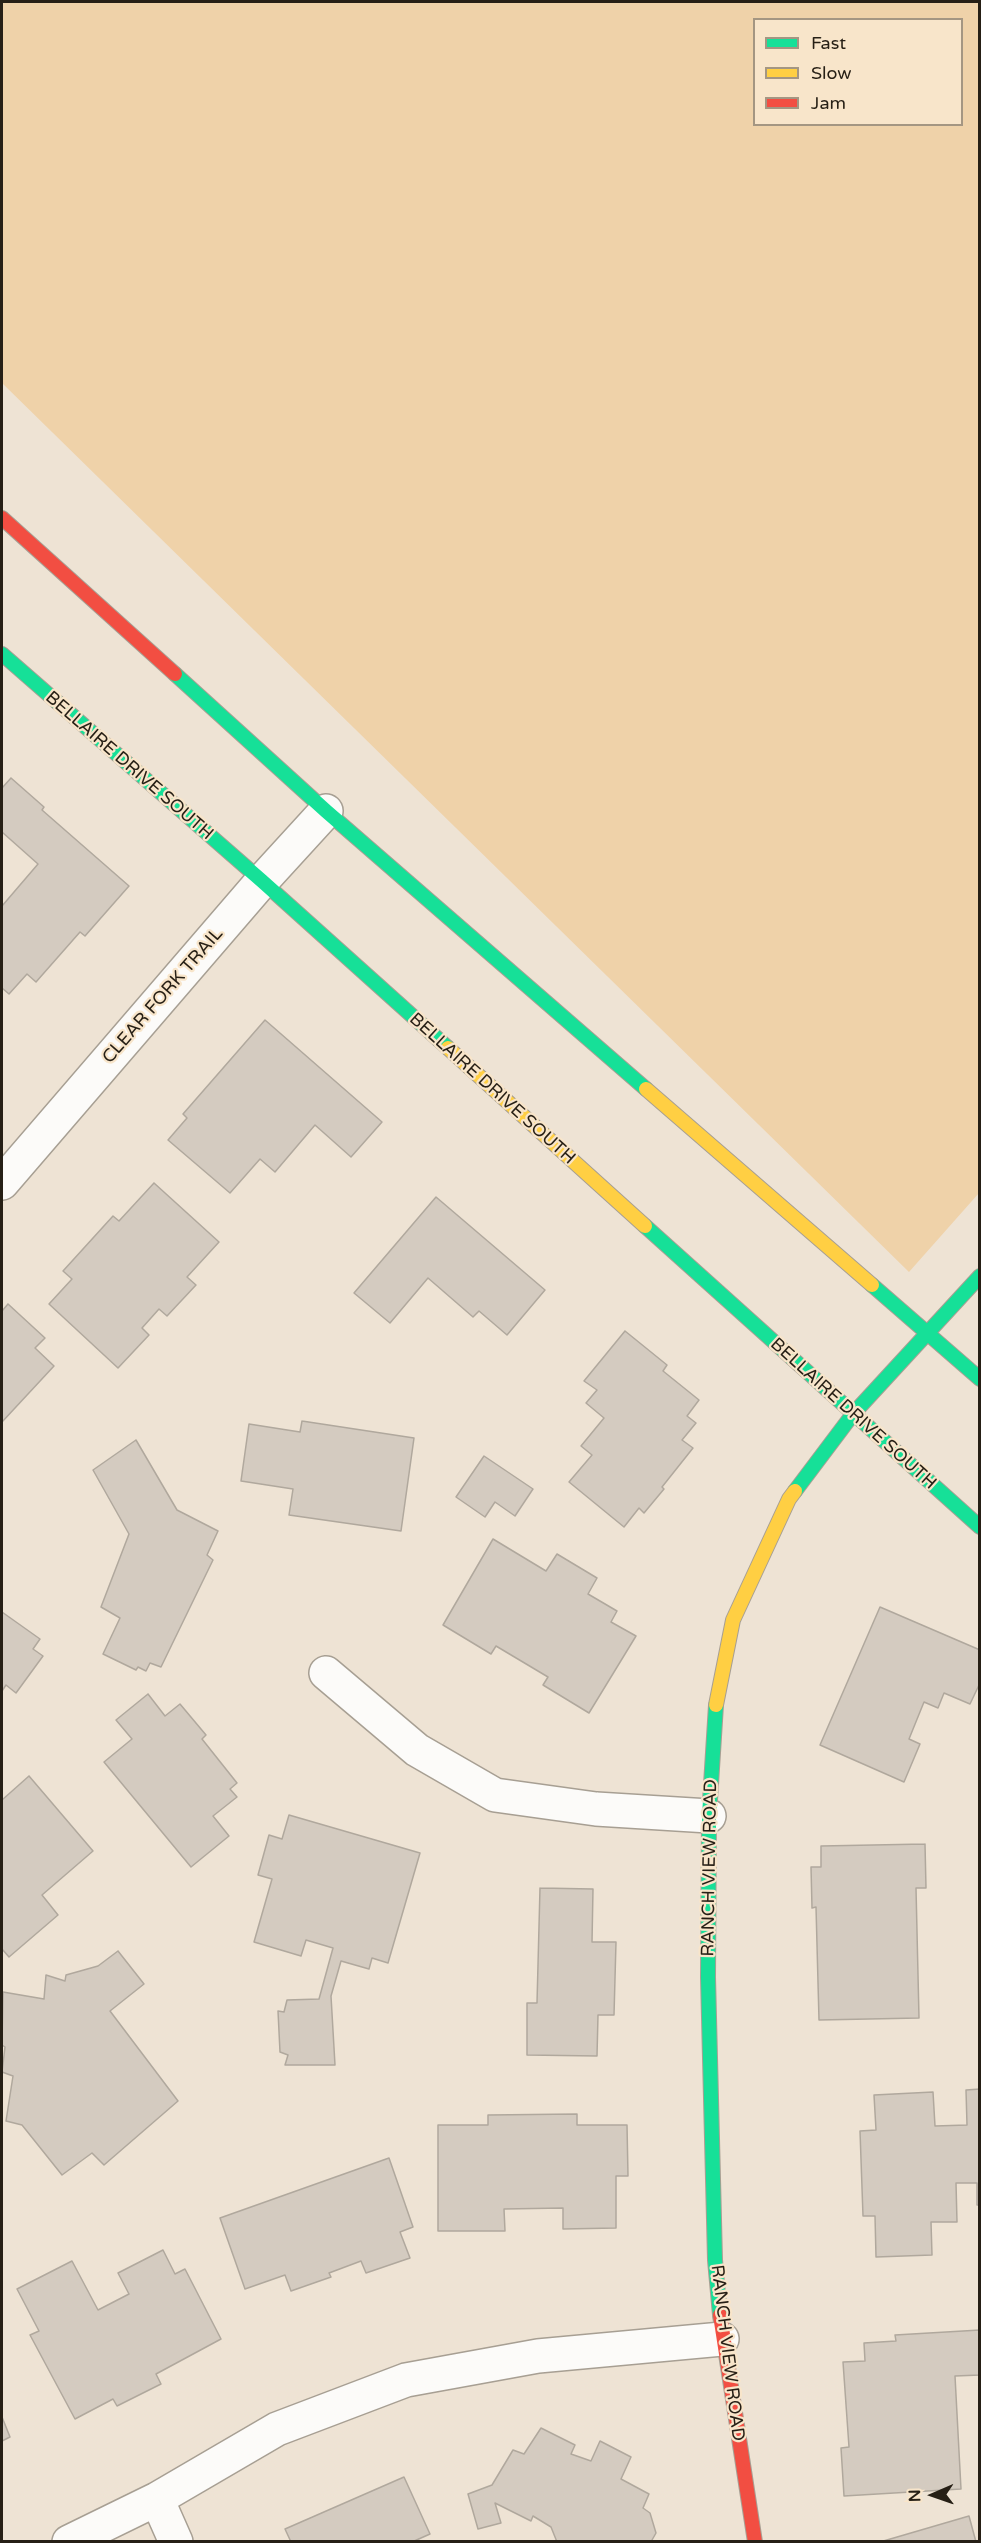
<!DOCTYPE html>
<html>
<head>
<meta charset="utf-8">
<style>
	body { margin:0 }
	#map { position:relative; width:981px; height:2543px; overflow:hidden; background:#eee3d4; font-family:"Varela Round",sans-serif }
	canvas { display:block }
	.frame { position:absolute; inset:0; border:3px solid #261f15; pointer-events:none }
	.legend { position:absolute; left:753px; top:18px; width:210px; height:108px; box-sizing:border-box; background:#f8e5ca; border:2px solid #a49682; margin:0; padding:8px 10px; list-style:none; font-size:18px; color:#261f15 }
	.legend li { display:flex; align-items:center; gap:12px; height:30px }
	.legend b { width:30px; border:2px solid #a49682 }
	.north { position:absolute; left:903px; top:2465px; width:60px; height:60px; -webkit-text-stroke:4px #f8e5ca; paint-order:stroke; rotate:268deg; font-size:16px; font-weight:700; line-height:24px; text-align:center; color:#261f15 }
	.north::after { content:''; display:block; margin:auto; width:21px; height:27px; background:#261f15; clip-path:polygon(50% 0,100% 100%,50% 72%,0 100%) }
</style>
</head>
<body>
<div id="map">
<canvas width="981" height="2543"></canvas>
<div class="frame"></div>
<ul class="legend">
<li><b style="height:8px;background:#16e098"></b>Fast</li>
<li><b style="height:8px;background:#ffcf43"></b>Slow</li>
<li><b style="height:8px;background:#f24e42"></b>Jam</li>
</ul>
<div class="north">N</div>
</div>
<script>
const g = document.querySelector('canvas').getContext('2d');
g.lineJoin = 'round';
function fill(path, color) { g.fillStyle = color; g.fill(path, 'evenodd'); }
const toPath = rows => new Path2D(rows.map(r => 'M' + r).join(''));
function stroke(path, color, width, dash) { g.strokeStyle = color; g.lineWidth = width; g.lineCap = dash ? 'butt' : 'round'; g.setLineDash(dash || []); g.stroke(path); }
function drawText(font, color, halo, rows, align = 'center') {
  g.font = font + ' "Varela Round",sans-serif'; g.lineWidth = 4.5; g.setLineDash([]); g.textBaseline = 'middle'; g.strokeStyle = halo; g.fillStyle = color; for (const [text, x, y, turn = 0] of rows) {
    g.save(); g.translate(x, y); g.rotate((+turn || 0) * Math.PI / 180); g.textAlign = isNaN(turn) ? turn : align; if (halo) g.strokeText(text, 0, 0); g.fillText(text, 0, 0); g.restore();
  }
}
const green = toPath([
	[2,2,979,2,979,1193,909,1272,2,383],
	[754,20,962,20,962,124,754,124]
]);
const building = toPath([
	[11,778,44,807,42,810,129,886,85,936,80,932,36,982,27,974,9,994,2,988,2,906,38,864,2,832,2,788,11,778],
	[265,1020,382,1122,351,1157,315,1125,275,1172,260,1159,230,1193,168,1140,187,1118,183,1114,265,1020],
	[154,1183,219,1242,187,1277,196,1285,167,1316,159,1309,142,1328,149,1335,118,1368,49,1304,72,1279,63,1271,113,1216,119,1221,154,1183],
	[436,1197,545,1290,507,1335,479,1311,473,1317,428,1278,390,1323,354,1293,436,1197],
	[8,1304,45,1338,35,1348,54,1366,2,1422,2,1311,8,1304],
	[625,1331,667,1365,663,1371,699,1400,687,1416,696,1423,682,1440,693,1448,662,1487,664,1489,644,1513,639,1508,624,1527,569,1482,592,1455,581,1446,604,1418,586,1403,597,1390,584,1381,625,1331],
	[302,1421,414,1438,401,1531,289,1515,293,1489,241,1481,249,1424,300,1432,302,1421],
	[136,1440,177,1510,218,1531,207,1555,213,1560,161,1667,150,1663,146,1671,138,1667,136,1670,103,1654,120,1618,101,1607,129,1534,93,1470,136,1440],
	[484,1456,533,1489,515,1516,495,1502,485,1517,456,1497,484,1456],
	[493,1539,546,1571,557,1554,597,1578,588,1594,617,1611,611,1622,636,1636,589,1713,543,1685,548,1677,496,1646,491,1654,443,1625,493,1539],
	[880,1607,980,1650,980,1683,970,1704,944,1693,938,1708,924,1702,909,1739,920,1744,904,1782,820,1745,880,1607],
	[2,1612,40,1639,33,1649,43,1656,16,1693,6,1685,2,1691,2,1612],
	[148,1694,165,1716,180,1704,206,1735,202,1739,237,1783,230,1789,237,1797,213,1816,229,1836,191,1867,104,1762,132,1739,116,1720,148,1694],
	[29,1776,93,1851,42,1895,58,1915,9,1957,2,1949,2,1800,29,1776],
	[289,1815,420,1853,388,1963,372,1958,369,1969,341,1961,331,1996,335,2065,285,2065,288,2055,280,2052,278,2011,284,2012,287,2000,319,1999,333,1948,306,1940,301,1956,254,1942,272,1879,258,1875,269,1835,282,1839,289,1815],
	[925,1844,926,1888,916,1888,919,2018,819,2020,816,1907,812,1908,811,1867,821,1867,821,1846,925,1844],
	[540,1888,593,1889,592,1942,616,1942,614,2015,598,2015,597,2056,527,2055,527,2003,537,2003,540,1888],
	[118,1951,144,1984,110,2011,178,2101,104,2165,92,2153,62,2175,22,2125,6,2121,13,2076,2,2072,5,2047,2,2045,3,1992,44,1999,46,1975,65,1981,66,1975,98,1966,118,1951],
	[980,2089,980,2205,977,2205,977,2183,956,2183,957,2222,931,2222,932,2255,876,2257,875,2216,863,2216,860,2131,876,2130,874,2095,933,2092,935,2126,967,2125,966,2090,980,2089],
	[577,2114,577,2125,627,2125,628,2176,616,2176,616,2228,563,2229,563,2208,504,2209,505,2231,438,2231,438,2125,488,2125,488,2115,577,2114],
	[389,2158,413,2227,400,2232,410,2258,366,2273,361,2261,329,2273,331,2277,291,2291,285,2275,245,2289,220,2218,389,2158],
	[163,2250,175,2274,185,2269,221,2339,156,2374,161,2384,117,2406,113,2399,75,2419,30,2335,39,2331,17,2289,72,2261,98,2310,129,2294,118,2273,163,2250],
	[980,2330,980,2375,955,2376,961,2489,844,2496,841,2448,849,2447,843,2362,865,2361,864,2343,896,2341,895,2335,980,2330],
	[2,2417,10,2437,2,2441,2,2417],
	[541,2428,575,2445,571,2454,591,2461,600,2441,631,2457,621,2479,649,2494,643,2508,650,2513,656,2533,652,2540,654,2542,557,2542,551,2527,533,2516,531,2521,495,2503,501,2523,478,2529,468,2494,492,2485,513,2450,524,2454,541,2428],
	[404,2477,430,2534,412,2542,291,2542,285,2529,404,2477],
	[969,2516,976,2542,880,2542,969,2516]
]);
const street = toPath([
	[2,1183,262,881,326,811],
	[326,1673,417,1750,495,1795,596,1809,709,1816],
	[157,2499,176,2542],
	[69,2542,157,2499,277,2429,406,2380,538,2356,722,2339]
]);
const fast = toPath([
	[2,654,262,881,448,1048],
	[175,674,326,811,646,1089],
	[645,1226,980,1527],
	[872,1285,980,1379],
	[795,1491,853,1414,980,1276],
	[716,1705,709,1816,708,1977,715,2260,720,2315]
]);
const slow = toPath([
	[448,1048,645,1226],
	[646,1089,872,1285],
	[716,1705,733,1620,789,1499,795,1491]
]);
const jam = toPath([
	[2,518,175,674],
	[720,2315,755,2542]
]);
const streetNames = [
	["BELLAIRE DRIVE SOUTH",129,766,41],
	["CLEAR FORK TRAIL",163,996,-49],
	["BELLAIRE DRIVE SOUTH",492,1089,42],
	["BELLAIRE DRIVE SOUTH",853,1414,42],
	["RANCH VIEW ROAD",710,1868,-89],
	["RANCH VIEW ROAD",727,2353,83]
];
fill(green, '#efd2a9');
fill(building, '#d4cbc0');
stroke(building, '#b0a89d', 1.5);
stroke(street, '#a79f93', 36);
stroke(fast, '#a79f93', 16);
stroke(slow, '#a79f93', 16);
stroke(jam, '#a79f93', 16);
stroke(street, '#fcfbf9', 33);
stroke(fast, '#16e098', 14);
stroke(slow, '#ffcf43', 14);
stroke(jam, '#f24e42', 14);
drawText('18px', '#261f15', '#f8e5ca', streetNames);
</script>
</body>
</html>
